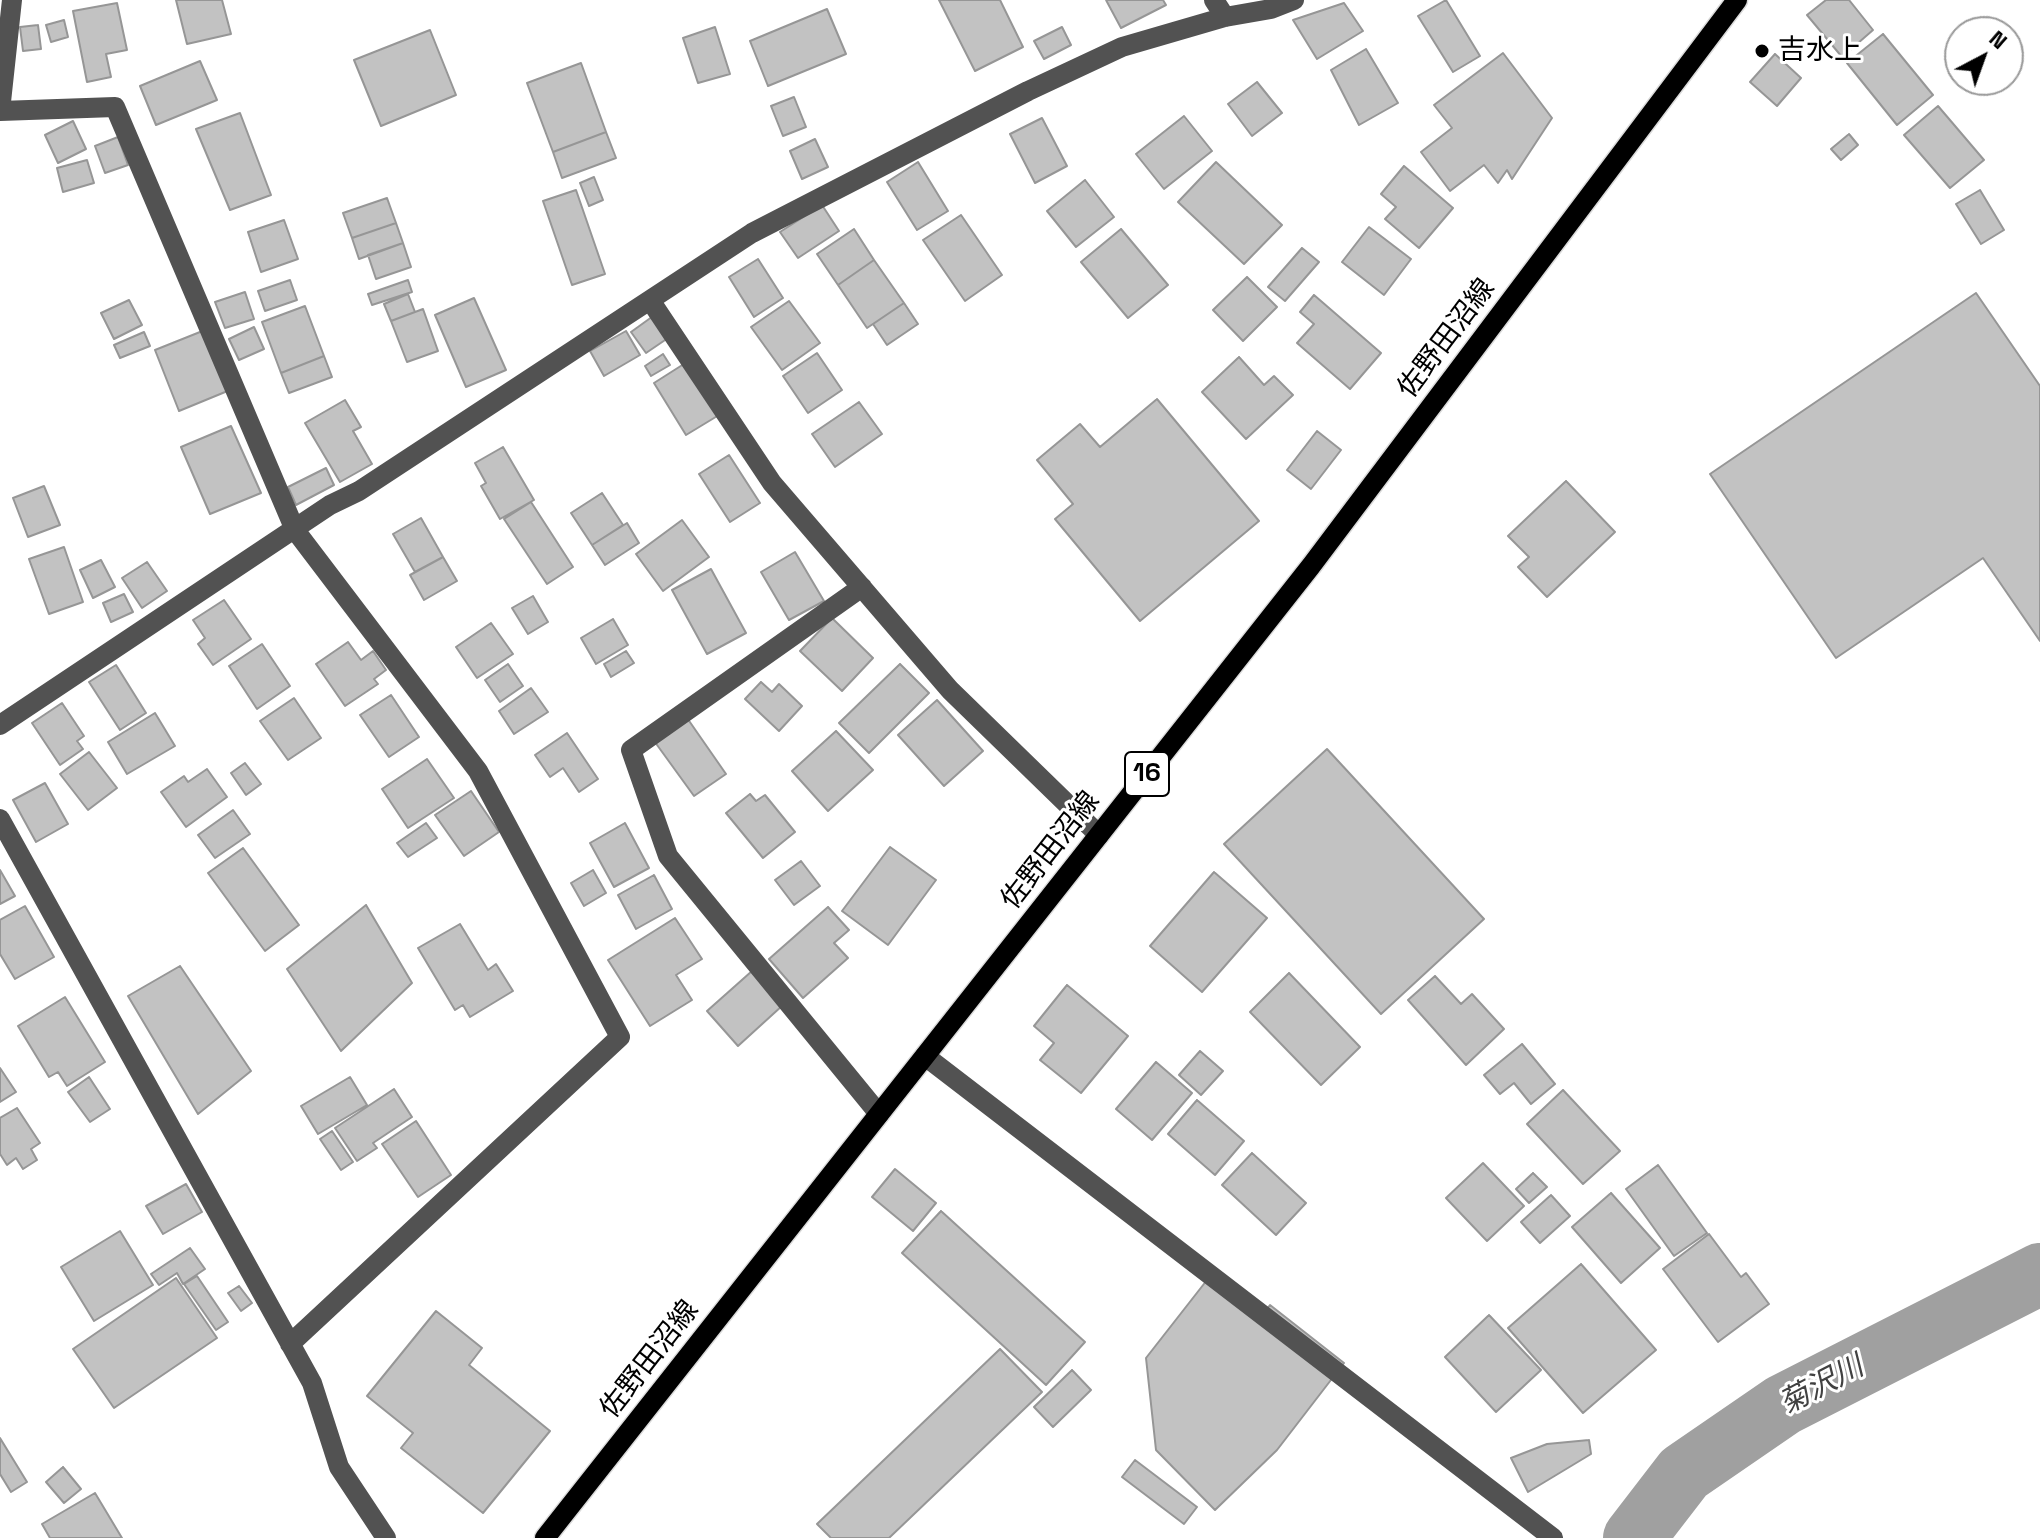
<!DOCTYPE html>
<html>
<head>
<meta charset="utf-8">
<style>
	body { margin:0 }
	#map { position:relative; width:2040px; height:1538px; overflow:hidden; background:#fff; font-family:"Space Grotesk",sans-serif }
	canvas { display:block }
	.north { position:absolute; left:1944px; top:16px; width:80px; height:80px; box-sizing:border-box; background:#fff; border:2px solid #999; border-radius:50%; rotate:41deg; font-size:22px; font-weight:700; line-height:32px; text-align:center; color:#000 }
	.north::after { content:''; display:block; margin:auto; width:28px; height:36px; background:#000; clip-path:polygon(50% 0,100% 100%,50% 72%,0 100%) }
</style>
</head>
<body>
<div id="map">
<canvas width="2040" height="1538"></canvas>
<div class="north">N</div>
</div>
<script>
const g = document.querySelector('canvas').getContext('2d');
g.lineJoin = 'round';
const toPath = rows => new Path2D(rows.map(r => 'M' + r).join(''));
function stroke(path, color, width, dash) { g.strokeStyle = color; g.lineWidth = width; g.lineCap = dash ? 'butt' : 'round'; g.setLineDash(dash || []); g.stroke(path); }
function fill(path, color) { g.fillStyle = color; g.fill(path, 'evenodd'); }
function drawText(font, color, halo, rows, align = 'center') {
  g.font = font + ' "Space Grotesk","Noto Sans JP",sans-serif'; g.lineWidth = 6; g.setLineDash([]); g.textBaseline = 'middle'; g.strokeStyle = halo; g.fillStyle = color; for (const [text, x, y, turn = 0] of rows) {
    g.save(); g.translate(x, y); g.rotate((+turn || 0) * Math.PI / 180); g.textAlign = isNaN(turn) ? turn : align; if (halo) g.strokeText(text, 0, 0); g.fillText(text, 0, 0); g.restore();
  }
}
const river = toPath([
	[1634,1538,1684,1473,1783,1405,2040,1274]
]);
const building = toPath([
	[176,0,222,0,231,34,187,44,176,0],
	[939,0,1000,0,1023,47,975,71,939,0],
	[1106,0,1163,0,1166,5,1121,28,1106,0],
	[1446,0,1480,56,1453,72,1418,16,1446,0],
	[1826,0,1849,0,1873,30,1842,57,1807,15,1826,0],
	[117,3,127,50,106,54,111,77,87,82,73,11,117,3],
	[1344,3,1363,31,1317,59,1293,20,1344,3],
	[827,9,846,54,768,86,750,41,827,9],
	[64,20,68,37,51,42,46,25,64,20],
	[38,25,41,49,23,51,20,27,38,25],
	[715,27,730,74,698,83,683,38,715,27],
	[1062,27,1071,45,1044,59,1034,41,1062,27],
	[430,30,456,95,381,126,354,60,430,30],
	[1883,34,1933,95,1897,125,1847,63,1883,34],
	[1366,49,1398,103,1359,125,1331,70,1366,49],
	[1503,53,1552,118,1512,179,1507,170,1498,183,1484,165,1450,191,1421,152,1452,128,1434,105,1503,53],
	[1775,54,1801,78,1777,106,1750,82,1775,54],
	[200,61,217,100,156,125,140,86,200,61],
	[581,63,606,132,553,152,527,83,581,63],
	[1257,82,1282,113,1252,136,1228,104,1257,82],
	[794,97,806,127,783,136,771,106,794,97],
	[1938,106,1984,160,1950,188,1904,135,1938,106],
	[240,113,271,195,230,210,196,129,240,113],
	[1184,116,1212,151,1164,189,1136,154,1184,116],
	[1042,118,1067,166,1035,183,1010,134,1042,118],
	[73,121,86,149,58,163,45,135,73,121],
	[606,132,616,158,562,178,553,152,606,132],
	[1849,134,1858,145,1841,160,1831,149,1849,134],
	[118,137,128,165,105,173,95,146,118,137],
	[815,139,828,167,802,179,790,151,815,139],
	[87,160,94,183,63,192,57,168,87,160],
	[918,162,948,211,917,230,887,182,918,162],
	[1216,162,1282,225,1244,264,1178,202,1216,162],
	[1404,166,1453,208,1419,248,1385,219,1396,207,1381,194,1404,166],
	[594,177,603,200,589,206,580,183,594,177],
	[1085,180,1114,217,1076,247,1047,211,1085,180],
	[576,190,605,274,572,285,543,201,576,190],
	[1980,190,2004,230,1981,244,1956,204,1980,190],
	[387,198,396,223,352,238,343,213,387,198],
	[822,205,839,231,798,258,780,232,822,205],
	[961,215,1002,275,965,301,923,240,961,215],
	[284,220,298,259,261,272,248,232,284,220],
	[396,223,403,243,359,259,352,238,396,223],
	[1369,227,1411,259,1384,295,1342,262,1369,227],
	[854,229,874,260,838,285,817,254,854,229],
	[1121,229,1168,285,1128,318,1081,262,1121,229],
	[403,243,411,267,376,279,368,255,403,243],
	[1302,248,1319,262,1285,301,1268,287,1302,248],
	[758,259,783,298,754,317,729,277,758,259],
	[874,260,904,303,867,328,838,285,874,260],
	[1247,277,1277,307,1243,341,1213,310,1247,277],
	[290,280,297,300,265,311,258,291,290,280],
	[408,280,412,292,372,305,368,294,408,280],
	[245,292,254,319,225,328,215,302,245,292],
	[1976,293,2040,386,2040,641,1983,558,1836,658,1710,474,1976,293],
	[408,294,415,312,391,321,384,304,408,294],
	[1314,295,1381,353,1350,389,1297,343,1314,324,1300,312,1314,295],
	[474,298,506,370,466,387,435,315,474,298],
	[129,300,142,325,114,339,101,313,129,300],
	[789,301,820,343,782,370,751,327,789,301],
	[904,303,918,324,887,345,873,324,904,303],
	[305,306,324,356,281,373,262,322,305,306],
	[423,309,438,351,407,362,391,321,423,309],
	[656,314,671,336,646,353,631,332,656,314],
	[254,327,264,349,239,360,229,339,254,327],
	[205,330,230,390,179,411,155,350,205,330],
	[626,331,640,355,604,376,590,351,626,331],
	[144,332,150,346,120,358,114,345,144,332],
	[817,353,842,390,808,413,783,376,817,353],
	[663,354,670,365,651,376,645,366,663,354],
	[324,356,332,377,289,393,281,373,324,356],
	[1239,357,1264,385,1274,376,1293,395,1246,439,1202,392,1239,357],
	[687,362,719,415,686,435,654,383,687,362],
	[1157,399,1259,521,1140,621,1055,519,1073,504,1037,460,1080,424,1100,447,1157,399],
	[345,400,361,427,353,431,372,464,340,482,305,423,345,400],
	[859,402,882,434,835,467,812,434,859,402],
	[231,426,261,493,210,514,181,447,231,426],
	[1317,431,1341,450,1311,489,1287,470,1317,431],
	[503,447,534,500,500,519,481,486,486,483,475,463,503,447],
	[729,455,760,503,730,522,699,474,729,455],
	[326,468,334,485,296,505,288,487,326,468],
	[1566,481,1615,532,1547,597,1518,567,1529,557,1508,536,1566,481],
	[44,486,60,525,28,537,13,498,44,486],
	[602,493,623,525,592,545,571,513,602,493],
	[531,502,573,567,547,584,504,519,531,502],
	[421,518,443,557,415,572,393,534,421,518],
	[682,520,709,557,663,591,636,554,682,520],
	[627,523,639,543,605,565,592,545,627,523],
	[64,547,83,602,49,614,29,559,64,547],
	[795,552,824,601,789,620,761,572,795,552],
	[443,557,457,581,424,600,410,575,443,557],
	[101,560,115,587,93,598,80,570,101,560],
	[147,562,167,591,142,608,122,578,147,562],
	[711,569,746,633,707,654,672,590,711,569],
	[124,594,133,612,111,622,103,603,124,594],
	[533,596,548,622,528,634,512,608,533,596],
	[224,600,251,639,213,665,198,644,205,638,193,620,224,600],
	[832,618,873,658,842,691,800,651,832,618],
	[613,619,628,645,596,664,581,638,613,619],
	[491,623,513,654,477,678,456,647,491,623],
	[348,642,361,660,373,651,386,670,374,679,378,684,345,706,316,664,348,642],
	[262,644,290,686,257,709,229,666,262,644],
	[626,651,634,663,611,677,604,664,626,651],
	[508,664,523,686,500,702,485,680,508,664],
	[900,664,929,693,869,753,839,723,900,664],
	[116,665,146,713,120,730,89,682,116,665],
	[761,682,772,692,779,684,802,706,779,731,745,699,761,682],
	[531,688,548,712,514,734,499,711,531,688],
	[391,695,419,737,389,757,360,715,391,695],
	[294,698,321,738,288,760,260,721,294,698],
	[937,700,983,751,944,786,898,735,937,700],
	[62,703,84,736,77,741,83,749,60,765,32,723,62,703],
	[155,713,175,746,127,774,108,742,155,713],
	[685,715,726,774,694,796,652,738,685,715],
	[836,731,873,770,828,811,792,771,836,731],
	[567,733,598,779,579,792,563,768,550,777,535,755,567,733],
	[1327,749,1484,919,1381,1014,1224,844,1327,749],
	[89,752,117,788,88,810,60,774,89,752],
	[427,759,454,798,408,828,382,789,427,759],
	[245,763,261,784,246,795,231,773,245,763],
	[207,769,227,797,186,827,161,792,184,776,188,782,207,769],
	[45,783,68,824,36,842,13,800,45,783],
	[471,791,499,832,464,856,435,815,471,791],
	[750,794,756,801,765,795,795,832,763,858,726,813,750,794],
	[233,810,250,834,215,858,198,835,233,810],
	[426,823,437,838,408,857,397,843,426,823],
	[625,823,649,868,614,887,590,843,625,823],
	[890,847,936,880,888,945,842,911,890,847],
	[243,848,299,925,265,951,208,873,243,848],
	[801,861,820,886,794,905,775,880,801,861],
	[0,870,15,896,0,904,0,870],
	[593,870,606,893,584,906,571,883,593,870],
	[1214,872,1267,918,1202,992,1150,946,1214,872],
	[654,875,672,909,636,929,618,895,654,875],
	[366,905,412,983,341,1051,287,969,366,905],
	[25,906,54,957,15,979,0,954,0,920,25,906],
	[828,907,849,930,834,943,848,958,803,998,769,959,828,907],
	[675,918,702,959,676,975,692,1000,650,1026,608,960,675,918],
	[460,924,488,970,496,964,513,991,470,1017,463,1005,455,1010,418,948,460,924],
	[180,966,251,1071,198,1114,128,996,180,966],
	[752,971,783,1005,738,1046,707,1011,752,971],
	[1289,973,1360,1047,1321,1085,1250,1012,1289,973],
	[1435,976,1461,1004,1472,994,1504,1029,1466,1065,1408,1000,1435,976],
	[1067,985,1128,1036,1081,1093,1040,1060,1054,1043,1034,1026,1067,985],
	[65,997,105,1062,67,1086,58,1072,49,1077,18,1026,65,997],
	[1522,1044,1555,1084,1531,1104,1514,1083,1500,1094,1484,1075,1522,1044],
	[1200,1051,1223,1071,1201,1095,1179,1075,1200,1051],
	[1156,1062,1192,1093,1152,1140,1116,1109,1156,1062],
	[0,1068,16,1092,0,1102,0,1068],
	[89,1077,110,1109,90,1122,68,1092,89,1077],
	[350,1077,367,1105,318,1134,301,1106,350,1077],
	[394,1089,412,1117,373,1143,377,1148,357,1161,335,1128,394,1089],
	[1563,1090,1620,1151,1583,1184,1527,1124,1563,1090],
	[1197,1100,1244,1141,1215,1175,1168,1134,1197,1100],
	[17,1108,40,1143,31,1149,37,1160,23,1169,16,1158,7,1165,0,1154,0,1118,17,1108],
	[416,1121,451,1175,418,1197,382,1144,416,1121],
	[332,1131,353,1162,341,1170,320,1139,332,1131],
	[1252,1153,1306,1203,1276,1235,1222,1185,1252,1153],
	[1483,1163,1524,1206,1487,1241,1446,1198,1483,1163],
	[1658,1165,1707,1233,1674,1256,1626,1189,1658,1165],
	[895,1169,936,1203,913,1231,872,1197,895,1169],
	[1533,1173,1547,1187,1529,1203,1516,1189,1533,1173],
	[186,1184,202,1212,163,1234,146,1206,186,1184],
	[1611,1193,1660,1248,1621,1283,1572,1227,1611,1193],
	[1551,1195,1570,1216,1540,1243,1521,1222,1551,1195],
	[941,1211,1085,1342,1046,1385,902,1253,941,1211],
	[120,1231,153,1285,94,1321,61,1267,120,1231],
	[1709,1234,1741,1277,1746,1273,1769,1304,1718,1342,1663,1269,1709,1234],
	[190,1248,205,1269,183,1284,177,1273,159,1285,151,1274,190,1248],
	[1581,1264,1656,1350,1583,1413,1508,1328,1581,1264],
	[197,1276,228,1322,216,1330,184,1284,197,1276],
	[176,1278,217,1338,114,1408,73,1349,176,1278],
	[1207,1280,1258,1320,1270,1305,1344,1363,1277,1450,1215,1510,1156,1450,1146,1358,1207,1280],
	[239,1286,252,1303,241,1311,228,1293,239,1286],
	[436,1311,482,1348,469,1365,550,1431,483,1513,401,1448,413,1433,367,1396,436,1311],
	[1489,1315,1541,1370,1496,1412,1445,1357,1489,1315],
	[1000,1349,1042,1392,889,1538,831,1538,817,1524,1000,1349],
	[1072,1370,1091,1390,1053,1427,1034,1407,1072,1370],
	[0,1438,27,1482,11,1492,0,1474,0,1438],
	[1589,1440,1591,1454,1528,1492,1511,1458,1547,1444,1589,1440],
	[1135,1460,1197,1507,1184,1524,1122,1477,1135,1460],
	[63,1467,81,1489,64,1503,46,1482,63,1467],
	[95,1493,122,1538,50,1538,42,1524,95,1493]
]);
const minor = toPath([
	[1214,0,1225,17],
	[0,111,115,107,295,530,478,771,620,1037,290,1344],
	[0,111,12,0],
	[650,300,772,483,950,690,1099,835],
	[862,587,631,750,668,856,879,1114],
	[0,725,330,505,359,491,752,233,1028,91,1122,47,1225,17,1271,9,1294,0],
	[0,819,312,1383,339,1467,386,1538],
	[925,1056,1553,1538]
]);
const major = toPath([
	[545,1538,1311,566,1737,0]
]);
const markers = [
	[1762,51,8,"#000"]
];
const shields = [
	[1147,774,44]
];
const shieldNames = [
	["16",1147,774]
];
const poiNames = [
	["吉水上",1778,51]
];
const streetNames = [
	["佐野田沼線",1447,339,-53],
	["佐野田沼線",1051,851,-52],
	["佐野田沼線",650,1360,-52]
];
const waterNames = [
	["菊沢川",1822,1386,-28]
];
stroke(river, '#a0a0a0', 62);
fill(building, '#c2c2c2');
stroke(building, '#969696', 2);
stroke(major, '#dbdbdb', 23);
stroke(minor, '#525252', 20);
stroke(major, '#000', 20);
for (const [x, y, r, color] of markers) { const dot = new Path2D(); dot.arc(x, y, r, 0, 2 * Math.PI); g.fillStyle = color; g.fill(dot); stroke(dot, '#fff', 3); }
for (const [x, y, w] of shields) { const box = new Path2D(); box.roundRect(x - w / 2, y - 22, w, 44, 6); g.fillStyle = '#fff'; g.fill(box); stroke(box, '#000', 2); }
drawText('bold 26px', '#000', null, shieldNames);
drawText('28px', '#000', '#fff', poiNames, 'left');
drawText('28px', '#000', '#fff', streetNames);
drawText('italic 30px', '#414141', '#fff', waterNames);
</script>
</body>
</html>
